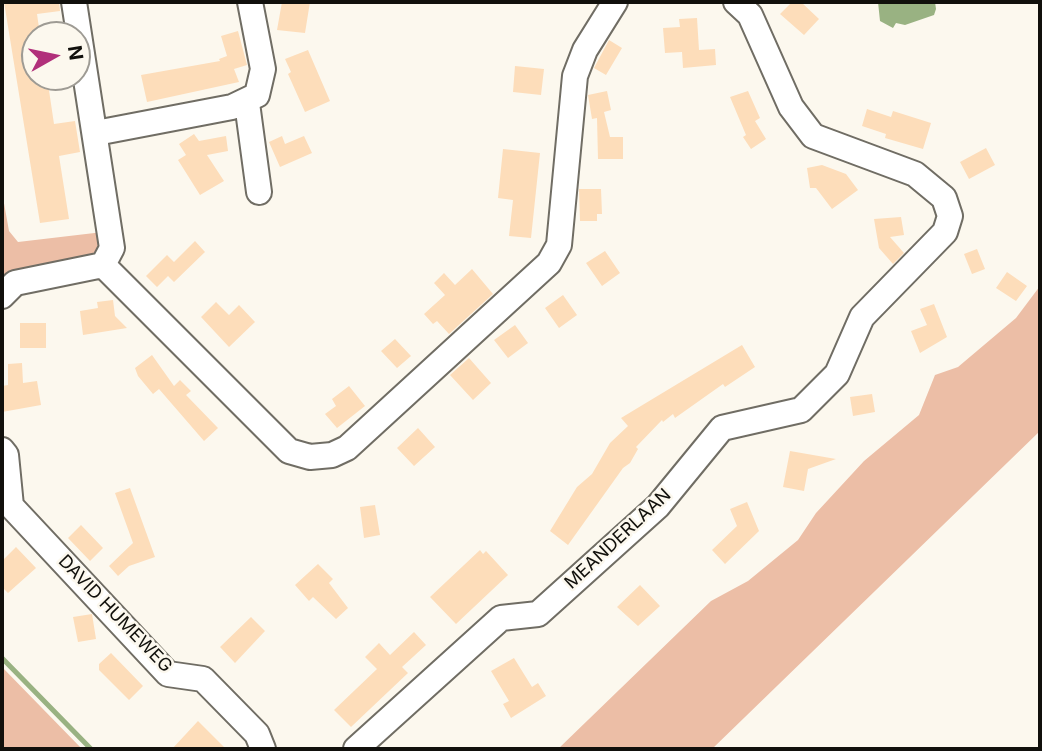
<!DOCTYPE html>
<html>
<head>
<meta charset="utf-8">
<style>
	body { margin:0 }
	#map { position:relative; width:1042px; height:751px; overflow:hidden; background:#fcf8ee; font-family:Inter,sans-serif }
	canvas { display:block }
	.frame { position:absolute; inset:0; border:4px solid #11100c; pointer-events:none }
	.north { position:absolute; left:21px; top:21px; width:70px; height:70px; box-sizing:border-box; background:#fcf8ee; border:2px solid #9e9b94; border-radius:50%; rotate:81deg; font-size:19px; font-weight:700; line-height:28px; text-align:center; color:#11100c }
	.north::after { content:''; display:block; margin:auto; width:24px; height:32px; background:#b1307b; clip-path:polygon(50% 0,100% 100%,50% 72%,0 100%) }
</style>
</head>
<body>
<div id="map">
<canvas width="1042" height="751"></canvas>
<div class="frame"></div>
<div class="north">N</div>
</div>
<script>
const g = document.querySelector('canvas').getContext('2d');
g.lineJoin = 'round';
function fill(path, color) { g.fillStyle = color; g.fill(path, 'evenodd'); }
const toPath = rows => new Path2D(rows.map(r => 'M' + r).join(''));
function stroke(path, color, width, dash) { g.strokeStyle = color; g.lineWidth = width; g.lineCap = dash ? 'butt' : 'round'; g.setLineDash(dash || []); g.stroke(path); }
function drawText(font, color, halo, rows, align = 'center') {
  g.font = font + ' Inter,sans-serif'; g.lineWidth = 5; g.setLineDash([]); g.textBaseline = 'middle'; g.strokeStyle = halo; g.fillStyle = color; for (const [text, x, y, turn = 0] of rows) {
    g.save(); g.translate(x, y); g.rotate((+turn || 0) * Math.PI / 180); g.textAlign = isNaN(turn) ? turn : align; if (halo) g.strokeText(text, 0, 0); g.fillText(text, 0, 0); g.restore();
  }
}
const green = toPath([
	[2,192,9,231,18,242,103,232,102,252,2,287],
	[1040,286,1040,431,712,749,558,749,711,601,748,581,798,540,816,513,864,461,919,415,935,375,958,367,1016,318],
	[2,667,82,749,3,749]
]);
const water = toPath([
	[878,2,935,2,936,9,934,15,905,25,896,23,893,28,880,21]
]);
const stream = toPath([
	[2,658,91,749]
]);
const building = toPath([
	[4,2,59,2,60,11,37,14,40,35,35,35,35,77,47,77,54,124,75,121,80,152,59,156,69,219,40,223],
	[282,2,310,2,305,33,277,30],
	[792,2,801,2,819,19,804,35,780,14],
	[697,18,699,50,715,49,716,65,683,68,682,52,665,53,663,28,680,27,679,19],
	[238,31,247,65,234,69,239,82,147,102,141,75,220,61,219,59,227,56,221,36],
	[609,40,622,48,606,75,594,68],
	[308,50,330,101,305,112,288,74,291,72,285,59],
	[515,66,544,69,541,95,513,92],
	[607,91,611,110,604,112,610,137,623,137,623,159,598,159,597,118,592,119,588,95],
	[748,91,760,118,755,121,766,139,751,149,743,137,746,135,730,97],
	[867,109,891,117,893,111,931,123,923,149,885,138,886,134,862,126],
	[194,134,199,141,226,136,228,151,207,155,224,181,200,195,178,160,186,155,179,144],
	[282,136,285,144,304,136,312,153,280,167,269,142],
	[986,148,995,165,969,179,960,162],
	[503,149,540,153,531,238,509,236,513,200,498,198],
	[822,165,846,174,858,190,832,209,816,188,810,188,807,168],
	[579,189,601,189,602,214,597,214,597,221,580,221],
	[901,217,904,235,890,237,904,253,893,264,879,248,874,219],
	[195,241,205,252,174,282,168,276,157,287,146,276,167,255,174,262],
	[977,249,985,269,972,274,964,254],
	[605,251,620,273,602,286,586,263],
	[472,269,493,294,449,334,437,321,433,324,424,314,445,295,434,283,444,273,455,285],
	[1007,272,1027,286,1016,301,996,288],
	[563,295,577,315,559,328,545,308],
	[113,300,115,316,127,328,83,335,80,311,98,308,97,302],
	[216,302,229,315,239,305,255,322,229,347,201,317],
	[934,304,947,337,920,353,911,331,927,325,920,309],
	[20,323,46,323,46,348,20,348],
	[515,325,528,343,508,358,494,340],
	[395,339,411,356,397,368,381,351],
	[742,345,755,367,725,387,723,384,675,418,673,414,663,422,662,420,636,447,638,449,630,463,623,468,568,545,550,531,577,487,592,474,610,443,628,426,621,418],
	[152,355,174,386,180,380,191,391,186,395,218,428,204,441,159,389,153,394,138,376,135,368],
	[469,358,491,383,473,400,450,375],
	[22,363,23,383,37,381,41,405,2,412,2,386,8,385,8,364],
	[349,386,365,406,337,428,325,414,336,406,332,399],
	[872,394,875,412,853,416,850,397],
	[418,428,435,447,414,466,397,448],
	[790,451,836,459,808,469,804,491,783,487],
	[130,488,155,557,129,566,118,576,109,566,133,543,115,493],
	[747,502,759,531,725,564,712,550,737,526,730,509],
	[375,505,380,535,364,538,360,507],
	[81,525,103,548,90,561,68,538],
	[16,547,36,568,8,593,2,587,2,561],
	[480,550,483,554,486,551,508,575,456,624,430,597],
	[318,564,333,579,329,583,348,608,336,619,313,597,309,601,295,585],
	[640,585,660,606,638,626,617,607],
	[92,614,96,639,78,642,73,617],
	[251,617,265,631,235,663,220,647],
	[414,632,426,645,402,667,408,673,351,727,334,710,377,669,365,657,379,643,390,655],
	[111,653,143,686,129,700,99,670,99,664],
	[514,658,532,687,538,683,546,696,511,718,503,704,509,701,491,671],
	[198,721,226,749,172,749]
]);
const minor = toPath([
	[247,103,259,192],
	[96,133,232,107,257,95,263,69,250,2],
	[103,265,289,451,310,457,332,455,347,448,549,263,559,245,575,76,585,50,615,2],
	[2,296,15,283,103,265,112,248,74,2],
	[2,450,6,455,11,506,168,674,203,679,257,734,263,749],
	[356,749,501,618,538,614,658,506,722,428,801,410,837,374,862,317,945,232,950,216,944,198,915,174,813,136,791,107,750,15,736,2]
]);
const streetNames = [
	["MEANDERLAAN",618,539,-43],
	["DAVID HUMEWEG",115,614,46]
];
fill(green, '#ecbea6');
fill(water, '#99b282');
stroke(stream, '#99b282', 5);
fill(building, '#fdddba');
stroke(minor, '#706d64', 28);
stroke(minor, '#fff', 24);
drawText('18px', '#11100c', '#fcf8ee', streetNames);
</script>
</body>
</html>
